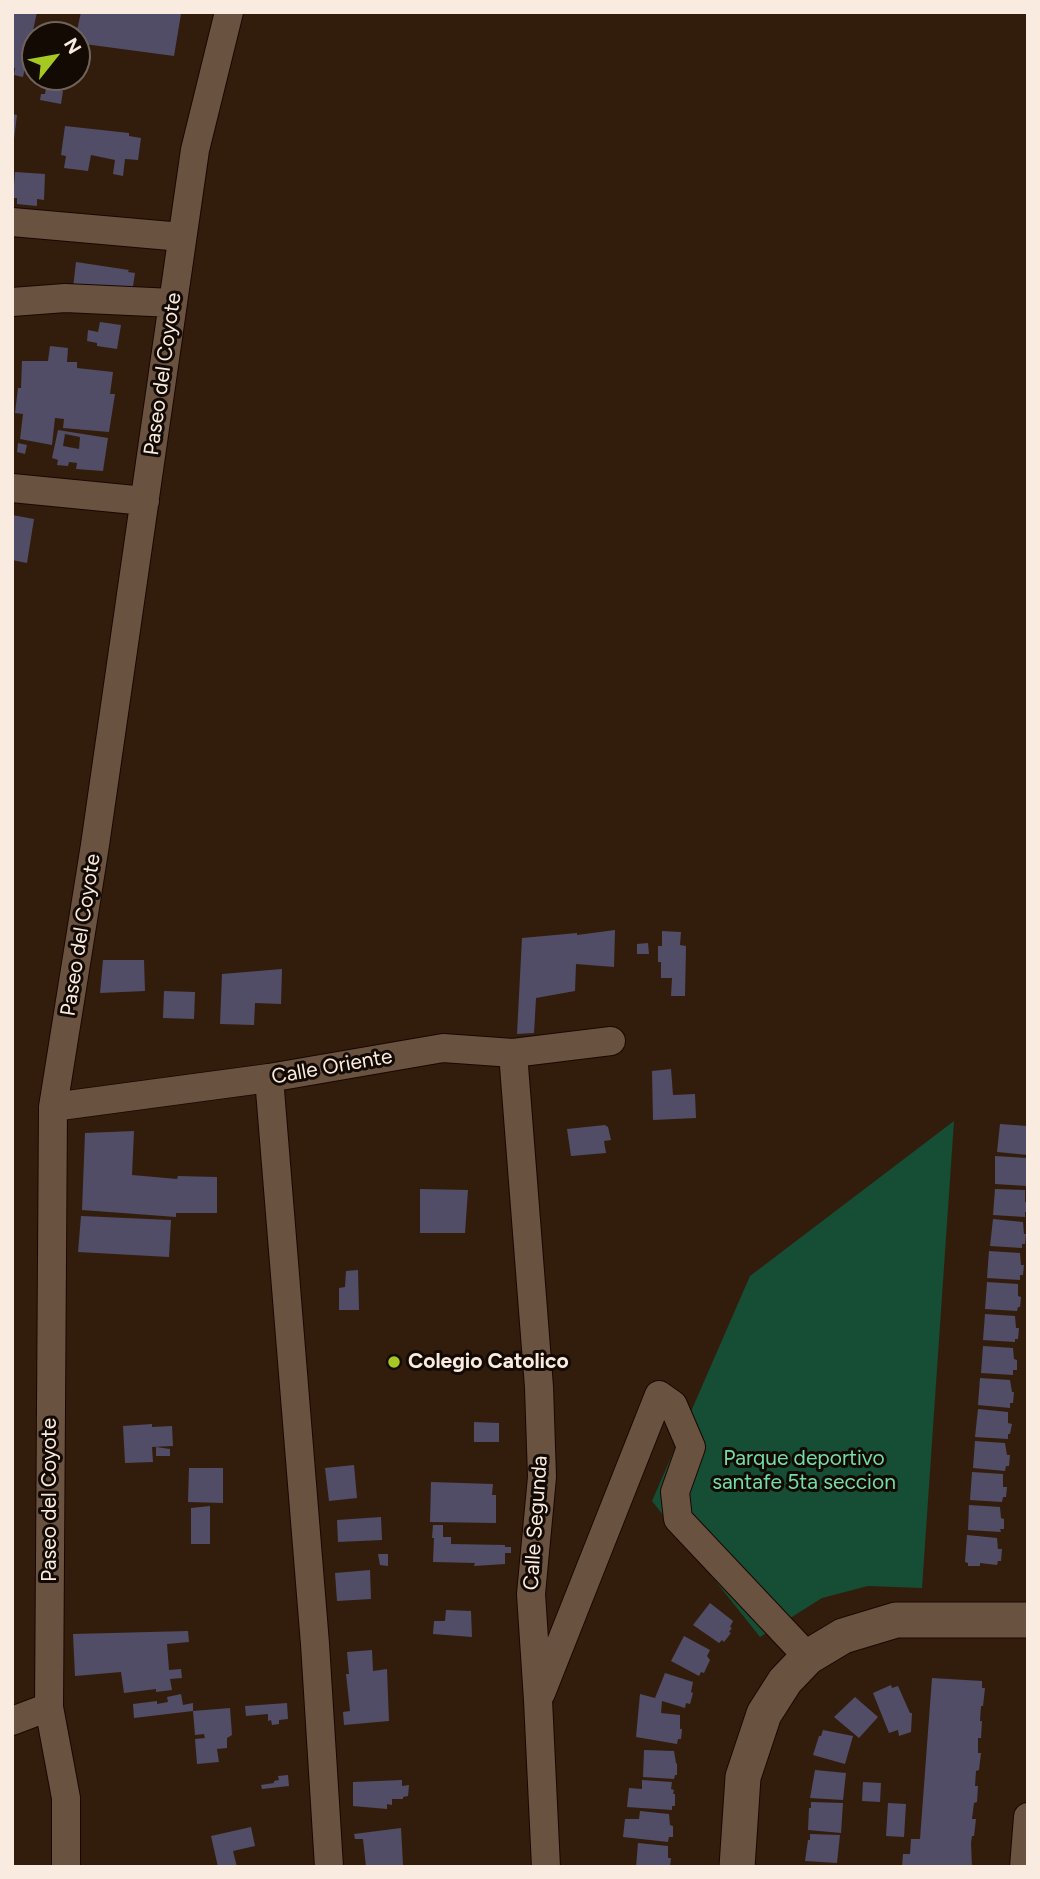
<!DOCTYPE html>
<html>
<head>
<meta charset="utf-8">
<style>
	body { margin:0 }
	#map { position:relative; width:1040px; height:1879px; overflow:hidden; background:#321d0d; font-family:Figtree,sans-serif }
	canvas { display:block }
	.frame { position:absolute; inset:0; border:14px solid #faebe1; pointer-events:none }
	.north { position:absolute; left:21px; top:21px; width:70px; height:70px; box-sizing:border-box; background:#130a04; border:2px solid #6f645c; border-radius:50%; rotate:59deg; font-size:19px; font-weight:700; line-height:28px; text-align:center; color:#faebe1 }
	.north::after { content:''; display:block; margin:auto; width:24px; height:32px; background:#a5c823; clip-path:polygon(50% 0,100% 100%,50% 72%,0 100%) }
</style>
</head>
<body>
<div id="map">
<canvas width="1040" height="1879"></canvas>
<div class="frame"></div>
<div class="north">N</div>
</div>
<script>
const g = document.querySelector('canvas').getContext('2d');
g.lineJoin = 'round';
function fill(path, color) { g.fillStyle = color; g.fill(path, 'evenodd'); }
const toPath = rows => new Path2D(rows.map(r => 'M' + r).join(''));
function stroke(path, color, width, dash) { g.strokeStyle = color; g.lineWidth = width; g.lineCap = dash ? 'butt' : 'round'; g.setLineDash(dash || []); g.stroke(path); }
function drawText(font, color, halo, rows, align = 'center') {
  g.font = font + ' Figtree,sans-serif'; g.lineWidth = 6; g.setLineDash([]); g.textBaseline = 'middle'; g.strokeStyle = halo; g.fillStyle = color; for (const [text, x, y, turn = 0] of rows) {
    g.save(); g.translate(x, y); g.rotate((+turn || 0) * Math.PI / 180); g.textAlign = isNaN(turn) ? turn : align; if (halo) g.strokeText(text, 0, 0); g.fillText(text, 0, 0); g.restore();
  }
}
const green = toPath([
	[954,1121,922,1588,868,1586,822,1598,760,1637,652,1501,750,1276]
]);
const building = toPath([
	[12,12,37,12,23,77,14,75,15,68,12,67,12,25,14,16,12,16],
	[81,12,164,12,181,14,174,56,77,43,76,35],
	[50,27,70,31,70,35,48,35],
	[46,87,63,91,61,104,40,100,41,94,45,94],
	[12,114,17,115,14,139,12,139],
	[65,126,129,133,129,136,141,138,138,160,125,159,123,176,113,174,115,160,91,155,88,171,64,168,66,156,61,155],
	[15,172,45,174,44,200,37,199,37,206,17,204,17,198,13,198],
	[76,262,129,270,128,272,135,273,131,299,73,288],
	[100,322,121,325,117,349,97,346,97,343,87,341,88,330,98,332],
	[50,346,68,348,67,362,77,362,77,368,113,372,110,394,115,394,109,432,63,428,64,419,55,418,52,445,20,439,23,414,15,413,18,388,21,388,22,361,48,361],
	[58,430,108,438,103,471,76,469,77,463,69,462,68,466,57,465,58,460,52,458],
	[65,434,80,437,79,449,63,446],
	[18,443,27,445,25,454,17,452],
	[12,515,34,519,27,563,12,560],
	[615,930,614,967,576,964,575,991,536,998,534,1033,517,1034,522,938,577,933,577,935],
	[662,931,681,932,680,945,686,946,685,996,671,996,672,978,661,978,661,962,658,962,658,946,662,946],
	[648,943,649,954,637,954,637,944],
	[103,960,144,960,145,991,100,993],
	[282,969,281,1004,255,1003,254,1025,220,1024,222,974],
	[164,991,195,992,194,1019,163,1018],
	[671,1069,673,1095,695,1094,696,1118,653,1120,652,1071],
	[1000,1124,1028,1126,1028,1155,997,1152],
	[605,1125,608,1127,611,1140,604,1141,606,1153,571,1156,567,1129],
	[134,1131,132,1175,177,1179,178,1176,217,1177,217,1213,176,1213,176,1217,82,1210,85,1133],
	[995,1156,1027,1158,1027,1186,995,1184],
	[420,1189,468,1190,465,1233,420,1233],
	[995,1189,1025,1190,1025,1202,1028,1202,1028,1212,1025,1212,1025,1217,993,1215],
	[81,1216,171,1220,169,1257,78,1252],
	[993,1219,1023,1222,1024,1234,1026,1234,1025,1244,1022,1244,1022,1248,990,1246],
	[989,1251,1020,1253,1021,1265,1024,1265,1023,1275,1020,1275,1020,1280,987,1278],
	[358,1270,359,1310,339,1310,339,1288,345,1287,346,1271],
	[987,1282,1018,1284,1018,1296,1021,1297,1020,1307,1018,1307,1017,1311,985,1309],
	[985,1314,1015,1316,1016,1328,1019,1328,1018,1339,1015,1339,1015,1342,983,1340],
	[983,1346,1013,1348,1014,1359,1017,1360,1017,1370,1013,1370,1013,1375,981,1373],
	[980,1378,1010,1380,1012,1392,1014,1392,1013,1403,1010,1403,1010,1408,978,1405],
	[978,1409,1008,1412,1008,1423,1012,1424,1010,1434,1008,1434,1008,1439,975,1437],
	[474,1422,499,1423,499,1442,474,1442],
	[152,1424,152,1427,172,1426,173,1446,152,1447,153,1462,125,1463,123,1426],
	[975,1441,1005,1443,1007,1455,1010,1455,1009,1466,1006,1466,1005,1471,973,1468],
	[156,1447,170,1449,170,1456,156,1456],
	[354,1465,357,1498,329,1501,325,1468],
	[189,1468,223,1468,223,1503,188,1502],
	[972,1472,1003,1474,1003,1487,1007,1487,1006,1497,1003,1497,1002,1502,970,1500],
	[431,1482,493,1484,492,1495,496,1495,496,1523,430,1522],
	[969,1505,1000,1507,1001,1518,1004,1519,1004,1529,1000,1529,1001,1532,968,1530],
	[210,1506,210,1544,191,1544,191,1508],
	[381,1517,382,1540,338,1542,337,1520],
	[433,1525,443,1525,443,1537,451,1537,451,1544,505,1545,505,1547,511,1547,511,1553,505,1553,505,1564,474,1566,475,1563,433,1562,434,1538,432,1538],
	[967,1535,997,1538,998,1549,1002,1549,1001,1561,998,1561,997,1565,980,1563,980,1566,968,1566,968,1563,965,1562],
	[378,1554,388,1554,388,1566,380,1565],
	[370,1570,371,1599,337,1601,335,1573],
	[710,1603,733,1621,730,1627,732,1628,729,1632,731,1633,724,1642,722,1640,719,1643,693,1625],
	[446,1610,471,1611,472,1637,433,1634,434,1621,445,1621],
	[188,1631,189,1642,167,1644,169,1670,181,1669,182,1678,170,1679,172,1690,156,1692,156,1689,124,1693,121,1672,75,1676,73,1634],
	[684,1636,710,1650,707,1656,710,1660,704,1673,701,1672,699,1676,671,1661],
	[372,1650,373,1671,387,1669,389,1721,344,1725,343,1712,350,1711,346,1674,349,1674,347,1652],
	[665,1673,693,1682,691,1692,693,1693,690,1704,686,1703,685,1708,662,1701,661,1713,680,1715,680,1729,682,1729,681,1739,678,1739,677,1744,636,1737,640,1694,655,1698],
	[932,1678,982,1681,982,1688,985,1688,983,1706,981,1706,980,1721,982,1721,981,1738,978,1738,978,1753,981,1753,979,1770,976,1771,975,1786,978,1786,977,1802,974,1803,972,1819,976,1819,974,1836,972,1836,971,1843,972,1867,902,1867,903,1854,910,1854,911,1839,920,1839],
	[891,1685,892,1688,898,1686,910,1713,912,1713,911,1732,899,1736,898,1730,889,1733,873,1693],
	[181,1694,183,1705,193,1703,193,1711,230,1708,232,1735,227,1738,227,1748,217,1749,219,1762,197,1764,195,1739,205,1738,204,1734,195,1735,193,1711,134,1718,133,1704,157,1701,157,1704,168,1702,167,1697],
	[855,1697,878,1717,859,1738,834,1717],
	[287,1703,288,1719,279,1720,279,1724,272,1725,271,1720,268,1721,268,1714,246,1716,245,1706],
	[823,1730,853,1736,845,1764,813,1755,819,1736,821,1736],
	[644,1750,674,1751,676,1763,677,1764,677,1775,675,1775,674,1779,643,1777],
	[815,1770,846,1773,843,1800,810,1798],
	[288,1775,289,1786,262,1789,261,1785,274,1783,274,1781,279,1780,278,1776],
	[402,1780,402,1786,409,1785,408,1796,403,1797,403,1799,392,1799,392,1805,387,1804,387,1809,353,1806,353,1782],
	[642,1780,672,1782,671,1789,674,1790,673,1794,675,1794,675,1806,672,1806,672,1810,627,1807,629,1788,642,1789],
	[863,1782,881,1783,880,1802,862,1801],
	[811,1802,843,1803,841,1833,808,1830,809,1808,811,1808],
	[888,1803,906,1804,904,1837,886,1836],
	[640,1811,669,1814,670,1825,673,1826,673,1837,669,1837,668,1842,623,1837,625,1819,639,1819],
	[251,1827,255,1846,233,1851,237,1867,218,1867,211,1836],
	[401,1828,403,1865,366,1867,363,1839,355,1839,354,1834],
	[810,1834,840,1835,837,1863,805,1861,808,1840,810,1840],
	[638,1843,668,1846,668,1858,671,1858,670,1867,636,1867]
]);
const minor = toPath([
	[12,222,182,237],
	[12,302,65,298,173,303],
	[12,488,145,501],
	[513,1053,539,1387,542,1477,531,1594,538,1700,546,1867],
	[269,1078,315,1644,329,1867],
	[53,1107,269,1078,443,1048,513,1053,611,1041],
	[541,1693,659,1395,673,1405,691,1447,675,1492,678,1519,808,1657],
	[12,1721,49,1707],
	[66,1867,66,1798,49,1707,53,1107,95,845,195,150,229,12],
	[1024,1867,1028,1817]
]);
const tertiary = toPath([
	[737,1867,743,1777,764,1714,785,1681,808,1657,843,1636,896,1620,1028,1620]
]);
const markers = [
	[394,1362,7,"#a5c823"]
];
const streetNames = [
	["Paseo del Coyote",163,374,-82],
	["Paseo del Coyote",81,935,-81],
	["Calle Oriente",332,1067,-10],
	["Paseo del Coyote",50,1500,-90],
	["Calle Segunda",536,1523,-86]
];
const poiNames = [
	["Colegio Catolico",408,1362]
];
const parkNames = [
	["Parque deportivo",804,1459],
	["santafe 5ta seccion",804,1483]
];
fill(green, '#164d35');
fill(building, '#514d66');
stroke(minor, '#190700', 30);
stroke(tertiary, '#190700', 37);
stroke(minor, '#6a5241', 28);
stroke(tertiary, '#6a5241', 35);
for (const [x, y, r, color] of markers) { const dot = new Path2D(); dot.arc(x, y, r, 0, 2 * Math.PI); g.fillStyle = color; g.fill(dot); stroke(dot, '#130a04', 2.5); }
drawText('21px', '#faebe1', '#130a04', streetNames);
drawText('bold 21px', '#faebe1', '#130a04', poiNames, 'left');
drawText('21px', '#73dcaa', '#130a04', parkNames);
</script>
</body>
</html>
